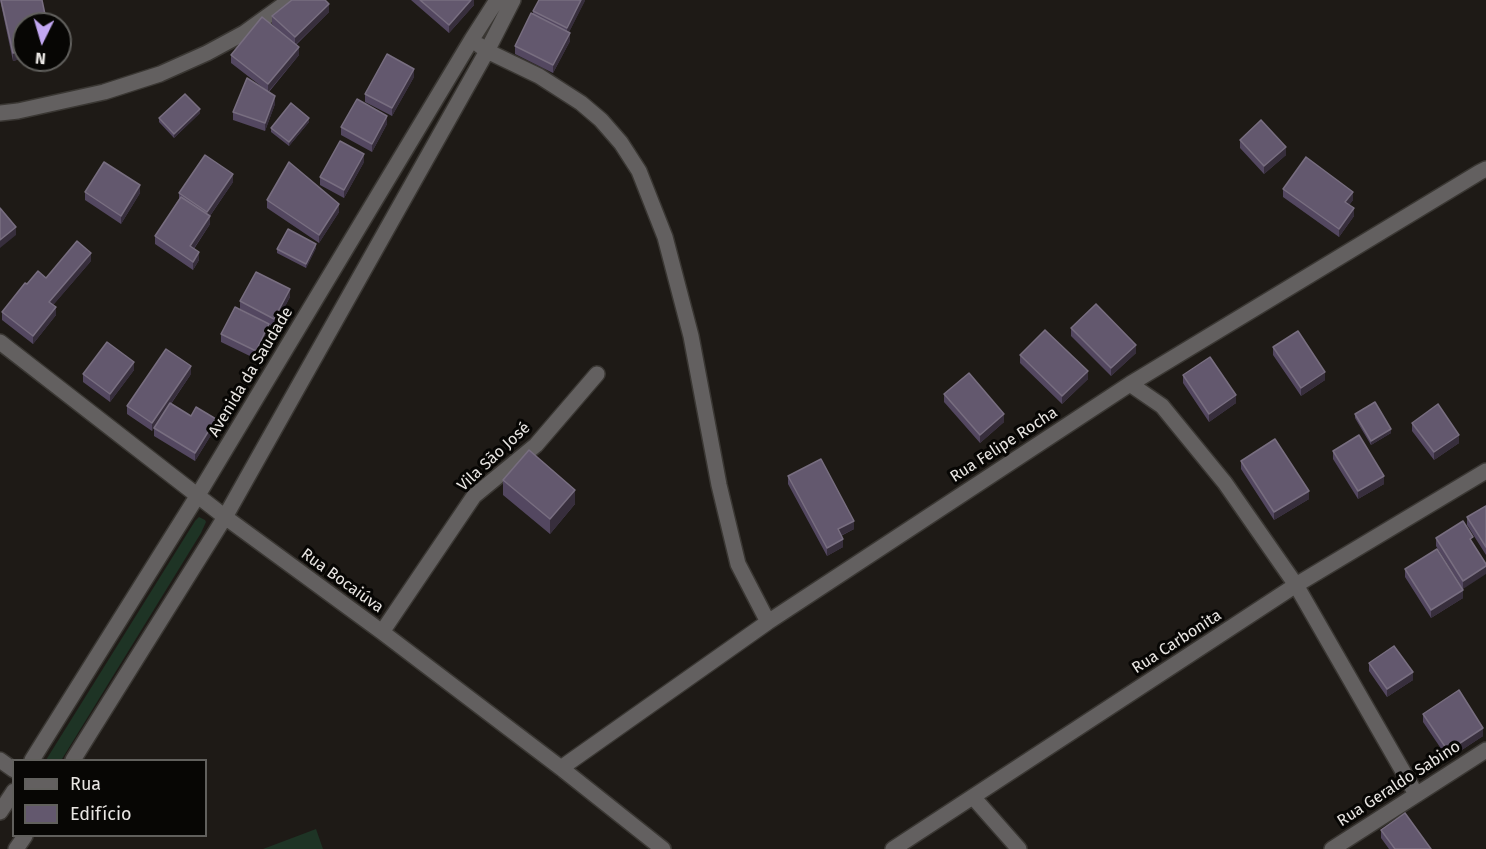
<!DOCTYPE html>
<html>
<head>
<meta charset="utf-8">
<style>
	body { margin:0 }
	#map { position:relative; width:1486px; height:849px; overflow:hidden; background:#1e1a16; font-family:"Fira Sans",sans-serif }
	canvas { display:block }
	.legend { position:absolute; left:12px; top:759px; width:195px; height:78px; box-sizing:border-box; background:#070604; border:2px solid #61605d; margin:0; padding:8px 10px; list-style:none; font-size:18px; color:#e9e6e3 }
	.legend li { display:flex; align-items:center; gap:12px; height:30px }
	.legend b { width:30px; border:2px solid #61605d }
	.north { position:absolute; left:12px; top:12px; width:60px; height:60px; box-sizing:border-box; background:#070604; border:2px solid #61605d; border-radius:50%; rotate:185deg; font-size:16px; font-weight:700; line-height:24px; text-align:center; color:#e9e6e3 }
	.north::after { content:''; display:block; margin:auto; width:21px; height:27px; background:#c2a7f2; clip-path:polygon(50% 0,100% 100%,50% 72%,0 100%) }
</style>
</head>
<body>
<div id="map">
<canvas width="1486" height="849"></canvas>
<ul class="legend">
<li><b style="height:8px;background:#636060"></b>Rua</li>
<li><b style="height:16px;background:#63586e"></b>Edifício</li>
</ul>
<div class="north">N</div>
</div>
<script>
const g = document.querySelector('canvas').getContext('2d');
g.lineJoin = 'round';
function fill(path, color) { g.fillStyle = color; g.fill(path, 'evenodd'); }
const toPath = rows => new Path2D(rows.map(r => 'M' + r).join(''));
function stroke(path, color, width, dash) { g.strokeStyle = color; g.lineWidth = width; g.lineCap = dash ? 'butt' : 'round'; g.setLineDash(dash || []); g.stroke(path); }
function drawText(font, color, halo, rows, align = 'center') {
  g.font = font + ' "Fira Sans",sans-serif'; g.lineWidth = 6; g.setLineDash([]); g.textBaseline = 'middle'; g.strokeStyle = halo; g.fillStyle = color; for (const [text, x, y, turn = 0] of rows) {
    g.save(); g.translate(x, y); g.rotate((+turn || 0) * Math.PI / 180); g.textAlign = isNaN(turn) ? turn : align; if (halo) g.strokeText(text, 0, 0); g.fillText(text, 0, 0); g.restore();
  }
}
const green = toPath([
	[199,517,205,520,206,522,201,533,62,759,61,760,46,760,195,521],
	[316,829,323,849,263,849]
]);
const minor = toPath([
	[479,45,487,51,539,76,581,103,601,120,621,143,639,171,665,237,691,336,719,485,738,564,768,622],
	[0,113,18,111,104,92,160,74,207,53,244,33,290,0],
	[0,342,225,517,382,632,561,768,663,849],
	[1130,384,1162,406,1225,483,1296,585,1416,794],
	[382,632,474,496,536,445,597,374],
	[0,760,14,770],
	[32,760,198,495,472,39,497,0],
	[73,760,225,517,487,51,513,0],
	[561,768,768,622,1130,384,1480,172,1486,169],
	[973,797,1019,849],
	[0,812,14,791],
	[16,849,25,836],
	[893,849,1296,585,1486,471],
	[1332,849,1486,750]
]);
const wall = toPath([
	[0,0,42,0,24,24,24,58,13,61],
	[411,0,474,0,474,5,449,33],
	[585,0,569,32,570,41,553,73,515,54,515,46,533,14,533,11],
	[329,12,296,45,299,55,269,92,275,104,265,131,233,120,233,112,266,90,231,63,231,55,283,35,272,24,272,16],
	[414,77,392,116,365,102,365,94],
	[200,113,174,138,159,122,159,118],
	[309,122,289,146,271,132,271,128],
	[387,124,372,152,341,135,341,127],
	[1240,140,1286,155,1264,174,1240,148],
	[364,162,344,198,320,185,320,177],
	[233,182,210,216,210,224,194,249,199,260,193,270,155,244,155,236,179,199,179,193],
	[1283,189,1353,200,1349,205,1354,216,1339,237,1283,197],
	[85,192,140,193,121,224,85,200],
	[267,200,339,212,319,243,267,208],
	[316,248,306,268,277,253,277,249],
	[91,261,53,305,56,315,33,344,2,320,2,312,27,284],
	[290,297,274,327,269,325,269,332,256,359,221,342,221,334,259,319,240,309,240,301],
	[1071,328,1136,353,1111,376,1071,336],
	[1273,347,1325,380,1301,396,1273,355],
	[1020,355,1088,379,1062,404,1020,363],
	[134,370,110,402,83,382,83,374],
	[191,374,171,404,191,416,216,427,195,461,154,436,154,428,159,420,152,431,127,414,127,406],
	[1183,375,1236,403,1209,422,1183,383],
	[944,394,1004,422,980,443,944,402],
	[1355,414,1391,433,1371,445,1355,418],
	[1412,423,1459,443,1434,460,1412,431],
	[1333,451,1384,484,1358,499,1333,459],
	[1241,461,1309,499,1274,520,1241,469],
	[788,476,854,529,841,536,843,547,827,556,788,484],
	[503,480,575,504,550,534,503,495],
	[1486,506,1486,555,1467,525,1467,517],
	[1436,538,1473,544,1463,589,1436,546],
	[1405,569,1463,598,1431,618,1405,577],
	[1369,663,1413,680,1387,697,1369,671],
	[1423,714,1483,736,1448,759,1423,722],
	[1381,830,1431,849,1389,849,1381,838]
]);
const shadedWall = toPath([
	[471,0,474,0,474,5,449,33,449,25],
	[581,0,585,0,585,1,567,36,567,28],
	[329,4,329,12,295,45,295,37],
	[570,33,570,41,553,73,553,65],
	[299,47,299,55,268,92,268,84],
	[24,50,24,58,13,61,13,53],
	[414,69,414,77,392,116,392,108],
	[275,96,275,104,265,131,265,123],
	[200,109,200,113,174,138,174,134],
	[387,116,387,124,372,152,372,144],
	[309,118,309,122,289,146,289,142],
	[1286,147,1286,155,1264,174,1264,166],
	[364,154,364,162,344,198,344,190],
	[233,174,233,182,207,220,207,212],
	[140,185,140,193,121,224,121,216],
	[1353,192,1353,200,1345,210,1345,202],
	[339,204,339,212,319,243,319,235],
	[1354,208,1354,216,1339,237,1339,229],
	[210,216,210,224,190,254,190,246],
	[16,227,16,235,0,248,0,240],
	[316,244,316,248,306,268,306,264],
	[199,252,199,260,193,270,193,262],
	[91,253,91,261,49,310,49,302],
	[290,289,290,297,274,327,274,319],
	[56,307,56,315,33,344,33,336],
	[269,324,269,332,256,359,256,351],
	[1136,345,1136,353,1111,376,1111,368],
	[134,362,134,370,110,402,110,394],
	[191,366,191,374,152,431,152,423],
	[1088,371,1088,379,1062,404,1062,396],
	[1325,372,1325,380,1301,396,1301,388],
	[1236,395,1236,403,1209,422,1209,414],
	[1004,414,1004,422,980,443,980,435],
	[216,419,216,427,195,461,195,453],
	[1391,429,1391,433,1371,445,1371,441],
	[1459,435,1459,443,1434,460,1434,452],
	[1384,476,1384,484,1358,499,1358,491],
	[575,490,575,504,550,534,550,519],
	[1309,491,1309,499,1274,520,1274,512],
	[854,521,854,529,838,537,838,529],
	[843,539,843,547,827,556,827,548],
	[1486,566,1486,574,1463,589,1463,581],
	[1463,590,1463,598,1431,618,1431,610],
	[1413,672,1413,680,1387,697,1387,689],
	[1483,728,1483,736,1448,759,1448,751]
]);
const building = toPath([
	[1,0,42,0,47,24,24,24,24,50,13,53,1,0],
	[292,0,325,0,329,4,295,37,272,16,292,0],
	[420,0,471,0,449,25,420,0],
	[539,0,581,0,567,28,533,11,539,0],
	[531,13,570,33,553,65,515,46,531,13],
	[262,17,299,47,268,84,231,55,262,17],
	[387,54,414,69,392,108,365,94,387,54],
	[247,78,275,96,265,123,233,112,247,78],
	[185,94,200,109,174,134,159,118,185,94],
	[357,99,387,116,372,144,341,127,357,99],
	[291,103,309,118,289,142,271,128,291,103],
	[1261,120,1286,147,1264,166,1240,140,1261,120],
	[340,141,364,154,344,190,320,177,340,141],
	[205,155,233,174,207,212,179,193,205,155],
	[1306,157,1353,192,1345,202,1354,208,1339,229,1283,189,1306,157],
	[104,162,140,185,121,216,85,192,104,162],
	[289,162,339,204,319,235,267,200,289,162],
	[181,197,210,216,190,246,199,252,193,262,155,236,181,197],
	[0,208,16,227,0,240,0,208],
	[288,229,316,244,306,264,277,249,288,229],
	[77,241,91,253,49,302,56,307,33,336,2,312,25,283,27,284,38,271,46,278,77,241],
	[256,272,290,289,274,319,240,301,256,272],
	[1096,304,1136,345,1111,368,1071,328,1096,304],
	[235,307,269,324,256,351,221,334,235,307],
	[1045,330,1088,371,1062,396,1020,355,1045,330],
	[1298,331,1325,372,1301,388,1273,347,1298,331],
	[107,342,134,362,110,394,83,374,107,342],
	[166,349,191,366,152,423,127,406,166,349],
	[1210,357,1236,395,1209,414,1183,375,1210,357],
	[969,373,1004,414,980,435,944,394,969,373],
	[1375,402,1391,429,1371,441,1355,414,1375,402],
	[170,403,191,416,196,407,216,419,195,453,154,428,170,403],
	[1438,404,1459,435,1434,452,1412,423,1438,404],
	[1359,435,1384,476,1358,491,1333,451,1359,435],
	[1275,439,1309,491,1274,512,1241,461,1275,439],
	[529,450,575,490,550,519,503,480,529,450],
	[821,459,854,521,838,529,843,539,827,548,788,476,821,459],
	[1486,506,1486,547,1467,517,1486,506],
	[1463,521,1473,537,1470,539,1486,564,1486,566,1463,581,1436,538,1463,521],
	[1437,549,1463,590,1431,610,1405,569,1437,549],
	[1394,646,1413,672,1387,689,1369,663,1394,646],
	[1459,690,1483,728,1448,751,1423,714,1459,690],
	[1405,813,1431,849,1395,849,1381,830,1405,813]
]);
const streetNames = [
	["Avenida da Saudade",251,372,-59],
	["Rua Felipe Rocha",1004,445,-33],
	["Vila São José",494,457,-43],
	["Rua Bocaiúva",342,581,36],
	["Rua Carbonita",1177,642,-33],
	["Rua Geraldo Sabino",1399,784,-33]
];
fill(green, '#1e3425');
stroke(minor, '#3a3733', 18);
stroke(minor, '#636060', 15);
fill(wall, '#534760');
fill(shadedWall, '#372e3c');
fill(building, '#63586e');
stroke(building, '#786e80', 1.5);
drawText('16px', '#e9e6e3', '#070604', streetNames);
</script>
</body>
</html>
